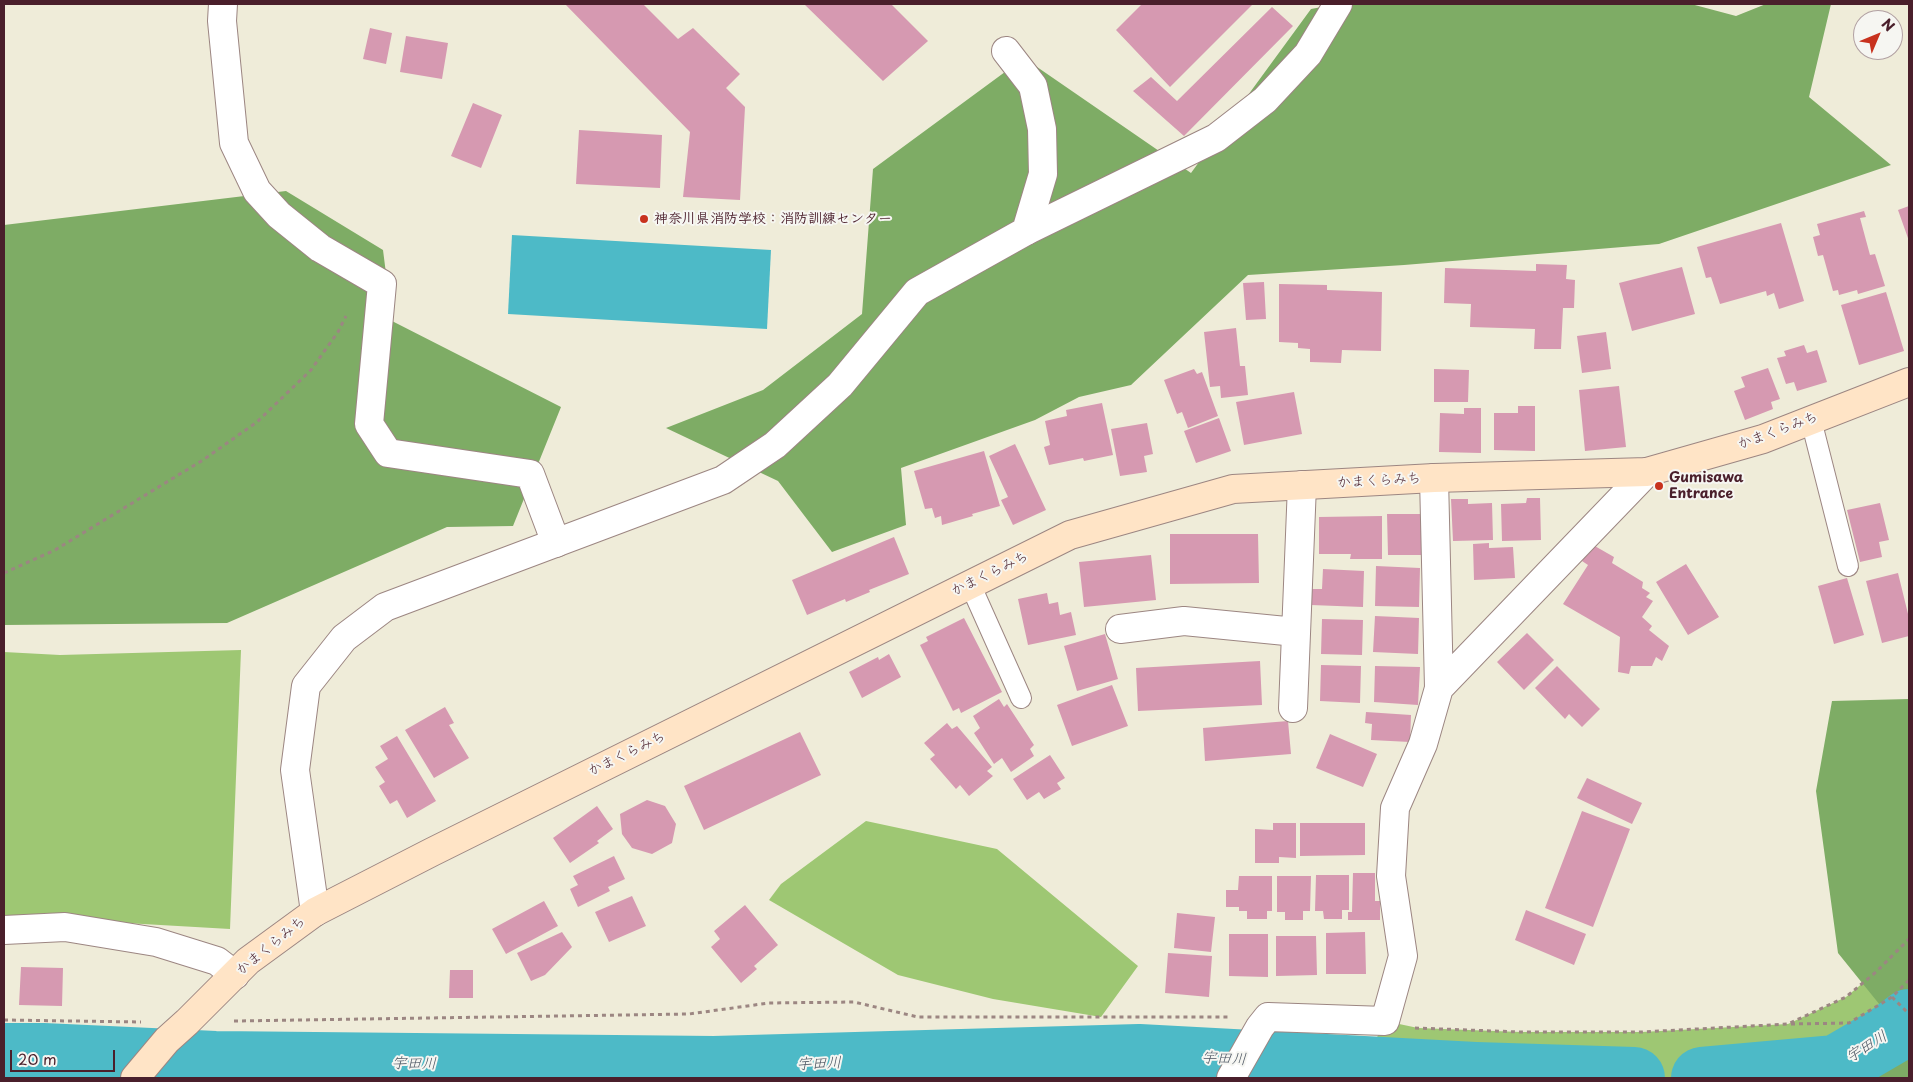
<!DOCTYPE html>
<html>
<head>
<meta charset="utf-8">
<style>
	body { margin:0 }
	#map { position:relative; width:1913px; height:1082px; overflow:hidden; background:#efecd9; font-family:"Playpen Sans",sans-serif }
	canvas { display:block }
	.frame { position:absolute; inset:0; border:5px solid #4a1f2b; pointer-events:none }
	.north { position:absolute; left:1853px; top:10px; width:50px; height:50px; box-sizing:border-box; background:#f6f6f2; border:1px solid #b1a0a2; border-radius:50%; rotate:45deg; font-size:14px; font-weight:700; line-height:20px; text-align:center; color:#4a1f2b }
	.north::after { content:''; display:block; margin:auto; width:18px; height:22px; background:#c8321e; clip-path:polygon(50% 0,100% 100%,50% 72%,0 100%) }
	.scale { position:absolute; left:10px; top:1050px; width:105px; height:22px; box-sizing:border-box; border:2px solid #4a1f2b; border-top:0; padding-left:6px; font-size:15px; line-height:18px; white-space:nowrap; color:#4a1f2b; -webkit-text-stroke:4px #f6f6f2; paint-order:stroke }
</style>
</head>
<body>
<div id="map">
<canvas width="1913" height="1082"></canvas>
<div class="frame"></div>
<div class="north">N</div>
<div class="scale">20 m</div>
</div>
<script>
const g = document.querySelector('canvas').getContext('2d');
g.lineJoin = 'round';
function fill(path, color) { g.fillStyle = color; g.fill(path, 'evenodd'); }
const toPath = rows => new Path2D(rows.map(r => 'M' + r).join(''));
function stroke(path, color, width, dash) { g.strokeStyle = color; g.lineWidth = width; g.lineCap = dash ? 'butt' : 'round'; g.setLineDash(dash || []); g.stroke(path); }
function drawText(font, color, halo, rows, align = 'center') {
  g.font = font + ' "Playpen Sans","Klee One",sans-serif'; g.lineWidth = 4; g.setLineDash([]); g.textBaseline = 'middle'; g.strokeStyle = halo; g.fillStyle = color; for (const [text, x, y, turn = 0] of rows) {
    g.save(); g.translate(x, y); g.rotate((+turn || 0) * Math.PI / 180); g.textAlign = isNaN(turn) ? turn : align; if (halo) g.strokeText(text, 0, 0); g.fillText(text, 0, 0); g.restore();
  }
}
const green = toPath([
	[241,650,230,929,4,916,4,652,60,655],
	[866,821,997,849,1138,966,1101,1017,993,999,898,975,769,900,781,884],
	[1909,939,1909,1078,1357,1078,1385,1021,1418,1028,1520,1032,1642,1032,1788,1024,1846,997,1876,972]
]);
const forest = toPath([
	[1338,4,1691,4,1736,16,1766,4,1831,4,1809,97,1891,165,1659,244,1404,265,1248,275,1131,385,1079,397,1035,420,901,468,906,525,832,552,778,481,666,428,763,390,862,314,873,169,1024,58,1191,173,1311,9],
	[286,191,383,250,392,321,561,407,513,526,447,527,227,623,4,625,4,225],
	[1909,699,1909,1041,1838,953,1816,791,1832,701],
	[1909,1048,1909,1078,1865,1078]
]);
const water = toPath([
	[512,235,771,250,767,329,508,314]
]);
const river = toPath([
	[4,1054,43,1054,215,1062,714,1067,1139,1055,1475,1073,1634,1078],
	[1702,1078,1836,1066,1891,1034,1909,1020]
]);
const building = toPath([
	[565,4,643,4,678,39,693,28,740,74,726,88,745,107,740,200,683,197,690,132],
	[804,4,891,4,928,41,883,81],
	[1142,4,1253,4,1170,87,1116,30],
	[1272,7,1293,26,1184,136,1133,91,1151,77,1177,101],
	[370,28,392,33,386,64,363,59],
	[406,36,448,43,442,79,400,72],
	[473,103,502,115,481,168,451,156],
	[579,130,662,135,660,188,576,184],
	[1909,206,1909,241,1898,210],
	[1864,211,1866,217,1860,218,1870,255,1875,254,1885,286,1858,294,1857,290,1839,295,1838,290,1833,291,1823,255,1818,256,1813,237,1820,235,1817,224],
	[1781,223,1804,301,1779,309,1774,293,1767,296,1766,291,1720,304,1711,277,1706,278,1697,247],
	[1536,264,1567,265,1566,279,1575,280,1574,308,1563,308,1561,349,1534,349,1535,329,1470,327,1471,304,1444,303,1445,268,1536,271],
	[1682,267,1695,314,1632,331,1619,283],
	[1264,282,1266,319,1246,320,1243,283],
	[1279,284,1327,285,1327,290,1382,292,1381,351,1342,350,1341,363,1310,362,1310,349,1298,348,1298,343,1279,342],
	[1886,292,1904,351,1859,365,1841,305],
	[1236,328,1240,366,1245,366,1248,395,1221,398,1220,386,1210,387,1204,332],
	[1606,332,1611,369,1582,373,1577,336],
	[1804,345,1807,353,1817,350,1827,382,1797,391,1794,382,1786,384,1777,358,1786,356,1784,351],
	[1768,368,1780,399,1771,402,1773,409,1745,420,1734,391,1745,387,1741,377],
	[1194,369,1197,374,1202,372,1218,416,1188,428,1182,412,1177,414,1164,380],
	[1434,369,1469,370,1468,402,1434,402],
	[1619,386,1626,447,1585,451,1579,390],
	[1294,392,1302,434,1244,445,1236,402],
	[1102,403,1113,455,1084,461,1083,458,1049,465,1044,447,1050,445,1045,421,1067,416,1066,410],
	[1518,406,1535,406,1535,451,1494,450,1494,413,1518,413],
	[1464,408,1481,408,1481,453,1439,452,1440,413,1464,414],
	[1219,418,1231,451,1196,463,1184,431],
	[1147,423,1153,454,1144,456,1147,472,1120,476,1111,429],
	[1015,444,1046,510,1013,525,1001,500,1008,497,989,456],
	[984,451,1000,506,972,514,973,516,942,525,941,516,935,518,932,508,925,509,914,471],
	[1527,498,1540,498,1541,540,1502,541,1501,504,1526,503],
	[1451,499,1468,499,1468,504,1492,503,1493,540,1453,541],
	[1880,503,1889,540,1879,542,1882,557,1860,562,1847,510],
	[1387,514,1424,514,1424,555,1388,555],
	[1382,516,1382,559,1350,559,1351,554,1319,554,1319,517],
	[1170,534,1258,534,1259,583,1170,584],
	[894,537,909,574,869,590,870,592,846,602,845,599,807,615,792,580],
	[1489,543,1489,548,1513,547,1515,578,1474,580,1473,544],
	[1593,545,1614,557,1612,563,1643,582,1642,588,1650,593,1646,597,1653,601,1642,617,1652,626,1649,630,1669,646,1662,661,1656,657,1652,666,1631,666,1629,674,1618,672,1620,637,1563,604,1588,565,1582,561],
	[1151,555,1156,600,1084,607,1079,562],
	[1686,564,1719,617,1688,635,1656,582],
	[1376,566,1420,568,1419,607,1375,606],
	[1323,569,1364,571,1363,607,1311,605,1311,589,1322,589],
	[1898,573,1909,618,1909,636,1882,643,1866,581],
	[1847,578,1864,635,1834,644,1818,586],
	[1047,593,1049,604,1058,602,1060,615,1071,612,1076,635,1028,645,1018,599],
	[1375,616,1419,618,1418,654,1373,652],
	[964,618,1002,692,961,713,959,708,953,711,920,645,928,641,926,637],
	[1322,619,1363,620,1362,655,1321,654],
	[1527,633,1554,660,1524,690,1497,662],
	[1105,634,1118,679,1077,691,1064,646],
	[889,654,901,677,862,698,849,672,878,657,879,660],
	[1260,661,1262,705,1138,711,1136,668],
	[1321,665,1361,666,1360,703,1320,701],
	[1375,666,1420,667,1418,705,1374,702],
	[1557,666,1600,709,1582,727,1569,714,1565,719,1535,688],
	[1112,685,1128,726,1072,746,1057,705],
	[999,699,1004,707,1007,704,1034,745,1030,749,1034,756,1011,772,1002,758,994,764,974,733,980,728,973,716],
	[445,707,454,723,449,725,469,758,434,778,405,730],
	[1366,712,1411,715,1410,742,1371,740,1372,724,1365,723],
	[1288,721,1291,754,1205,761,1203,728],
	[947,723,952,729,957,726,992,767,987,771,993,776,969,796,960,785,956,789,930,759,935,755,924,743],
	[800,732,821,775,704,830,684,786],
	[1330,734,1377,754,1363,787,1316,768],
	[397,736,436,801,407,818,397,800,390,804,379,786,385,782,375,767,388,759,380,746],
	[1050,755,1065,778,1057,783,1061,789,1044,799,1039,792,1027,800,1013,779],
	[1587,778,1642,803,1632,824,1577,798],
	[647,800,665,806,676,824,672,843,652,854,632,848,622,834,620,814],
	[597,806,613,829,597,841,599,843,570,863,553,838],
	[1582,811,1630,829,1593,927,1545,908],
	[1273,823,1296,823,1296,858,1279,857,1279,863,1255,863,1255,829,1273,830],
	[1300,823,1365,823,1365,855,1300,856],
	[614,856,625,879,608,887,610,891,578,907,570,889,578,885,573,876],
	[1353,873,1375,873,1375,901,1380,901,1380,920,1348,920,1348,912,1352,912],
	[1316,875,1349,875,1349,910,1342,910,1342,919,1324,919,1323,911,1315,911],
	[1239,876,1272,876,1272,911,1267,911,1267,919,1247,919,1247,911,1239,911,1239,907,1226,907,1226,890,1238,890],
	[1277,876,1311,876,1310,911,1303,911,1303,920,1285,920,1285,912,1277,912],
	[632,896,646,926,609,942,595,912],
	[544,901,558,926,506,954,492,929],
	[745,905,778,945,754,966,757,969,741,983,711,947,720,939,714,931],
	[1526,910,1586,934,1574,965,1515,940],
	[1177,913,1215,917,1211,952,1174,948],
	[562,932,572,947,545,975,531,981,517,953],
	[1365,932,1366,974,1326,974,1326,933],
	[1229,934,1268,934,1268,977,1229,976],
	[1276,936,1316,936,1317,975,1276,976],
	[1168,953,1212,956,1209,997,1165,993],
	[21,967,63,968,62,1006,19,1005],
	[450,970,473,970,473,998,449,998]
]);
const path = toPath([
	[4,573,55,550,203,460,257,422,311,370,338,332,346,316],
	[1892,997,1909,1014],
	[4,1020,141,1022],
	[234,1021,689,1014,769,1003,854,1002,918,1017,1228,1017],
	[1791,1024,1849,1023,1892,997,1909,980],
	[1415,1028,1520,1032,1642,1032,1788,1024,1846,997,1876,972,1909,939]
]);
const service = toPath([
	[1811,420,1848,566],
	[970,584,1021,698]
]);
const minor = toPath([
	[223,4,222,21,234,143,257,191,279,215,320,248,382,284,369,424,388,453,530,474,556,543],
	[1026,231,1216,138,1265,100,1308,54,1338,4],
	[1434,478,1439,688],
	[1120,629,1184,621,1296,632],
	[1293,708,1302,485],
	[4,930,65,927,156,942,217,961,235,975],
	[1231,1078,1260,1027,1268,1017,1385,1021,1403,956,1391,876,1395,808,1423,744,1439,688,1647,472]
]);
const tertiary = toPath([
	[315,912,295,770,306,686,344,638,385,607,723,480,775,445,840,385,917,292,1026,231,1043,174,1042,129,1033,86,1006,51]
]);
const secondary = toPath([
	[135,1078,167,1040,187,1022,248,961,315,912,432,852,1070,535,1233,489,1434,478,1647,472,1763,439,1909,382]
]);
const markers = [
	[644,219,5,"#c8321e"],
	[1659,486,5,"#c8321e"]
];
const poiNames = [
	["神奈川県消防学校：消防訓練センター",654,219],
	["Gumisawa",1669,478],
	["Entrance",1669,494]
];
const streetNames = [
	["かまくらみち",1778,431,-20],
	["かまくらみち",1379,481,-3],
	["かまくらみち",990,574,-26],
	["かまくらみち",627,754,-26],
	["かまくらみち",271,946,-39]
];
const waterNames = [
	["宇田川",1867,1047,-32],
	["宇田川",1224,1059,3],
	["宇田川",414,1064,1],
	["宇田川",819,1064,-2]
];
fill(green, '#9ec773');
fill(forest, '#7eac65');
fill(water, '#4dbac7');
stroke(river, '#4dbac7', 62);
fill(building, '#d699b1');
stroke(service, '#9c8682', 22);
stroke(minor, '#9c8682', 30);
stroke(tertiary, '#9c8682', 30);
stroke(secondary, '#9c8682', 30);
stroke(path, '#9c8682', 3, [4, 4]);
stroke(service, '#fff', 20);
stroke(minor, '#fff', 28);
stroke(tertiary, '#fff', 28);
stroke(secondary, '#ffe4c6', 28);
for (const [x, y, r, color] of markers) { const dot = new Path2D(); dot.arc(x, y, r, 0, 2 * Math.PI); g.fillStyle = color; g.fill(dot); stroke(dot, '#f6f6f2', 2); }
drawText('bold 14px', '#4a1f2b', '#f6f6f2', poiNames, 'left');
drawText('14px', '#4a1f2b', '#f6f6f2', streetNames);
drawText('italic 15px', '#4b5562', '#f6f6f2', waterNames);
</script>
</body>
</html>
